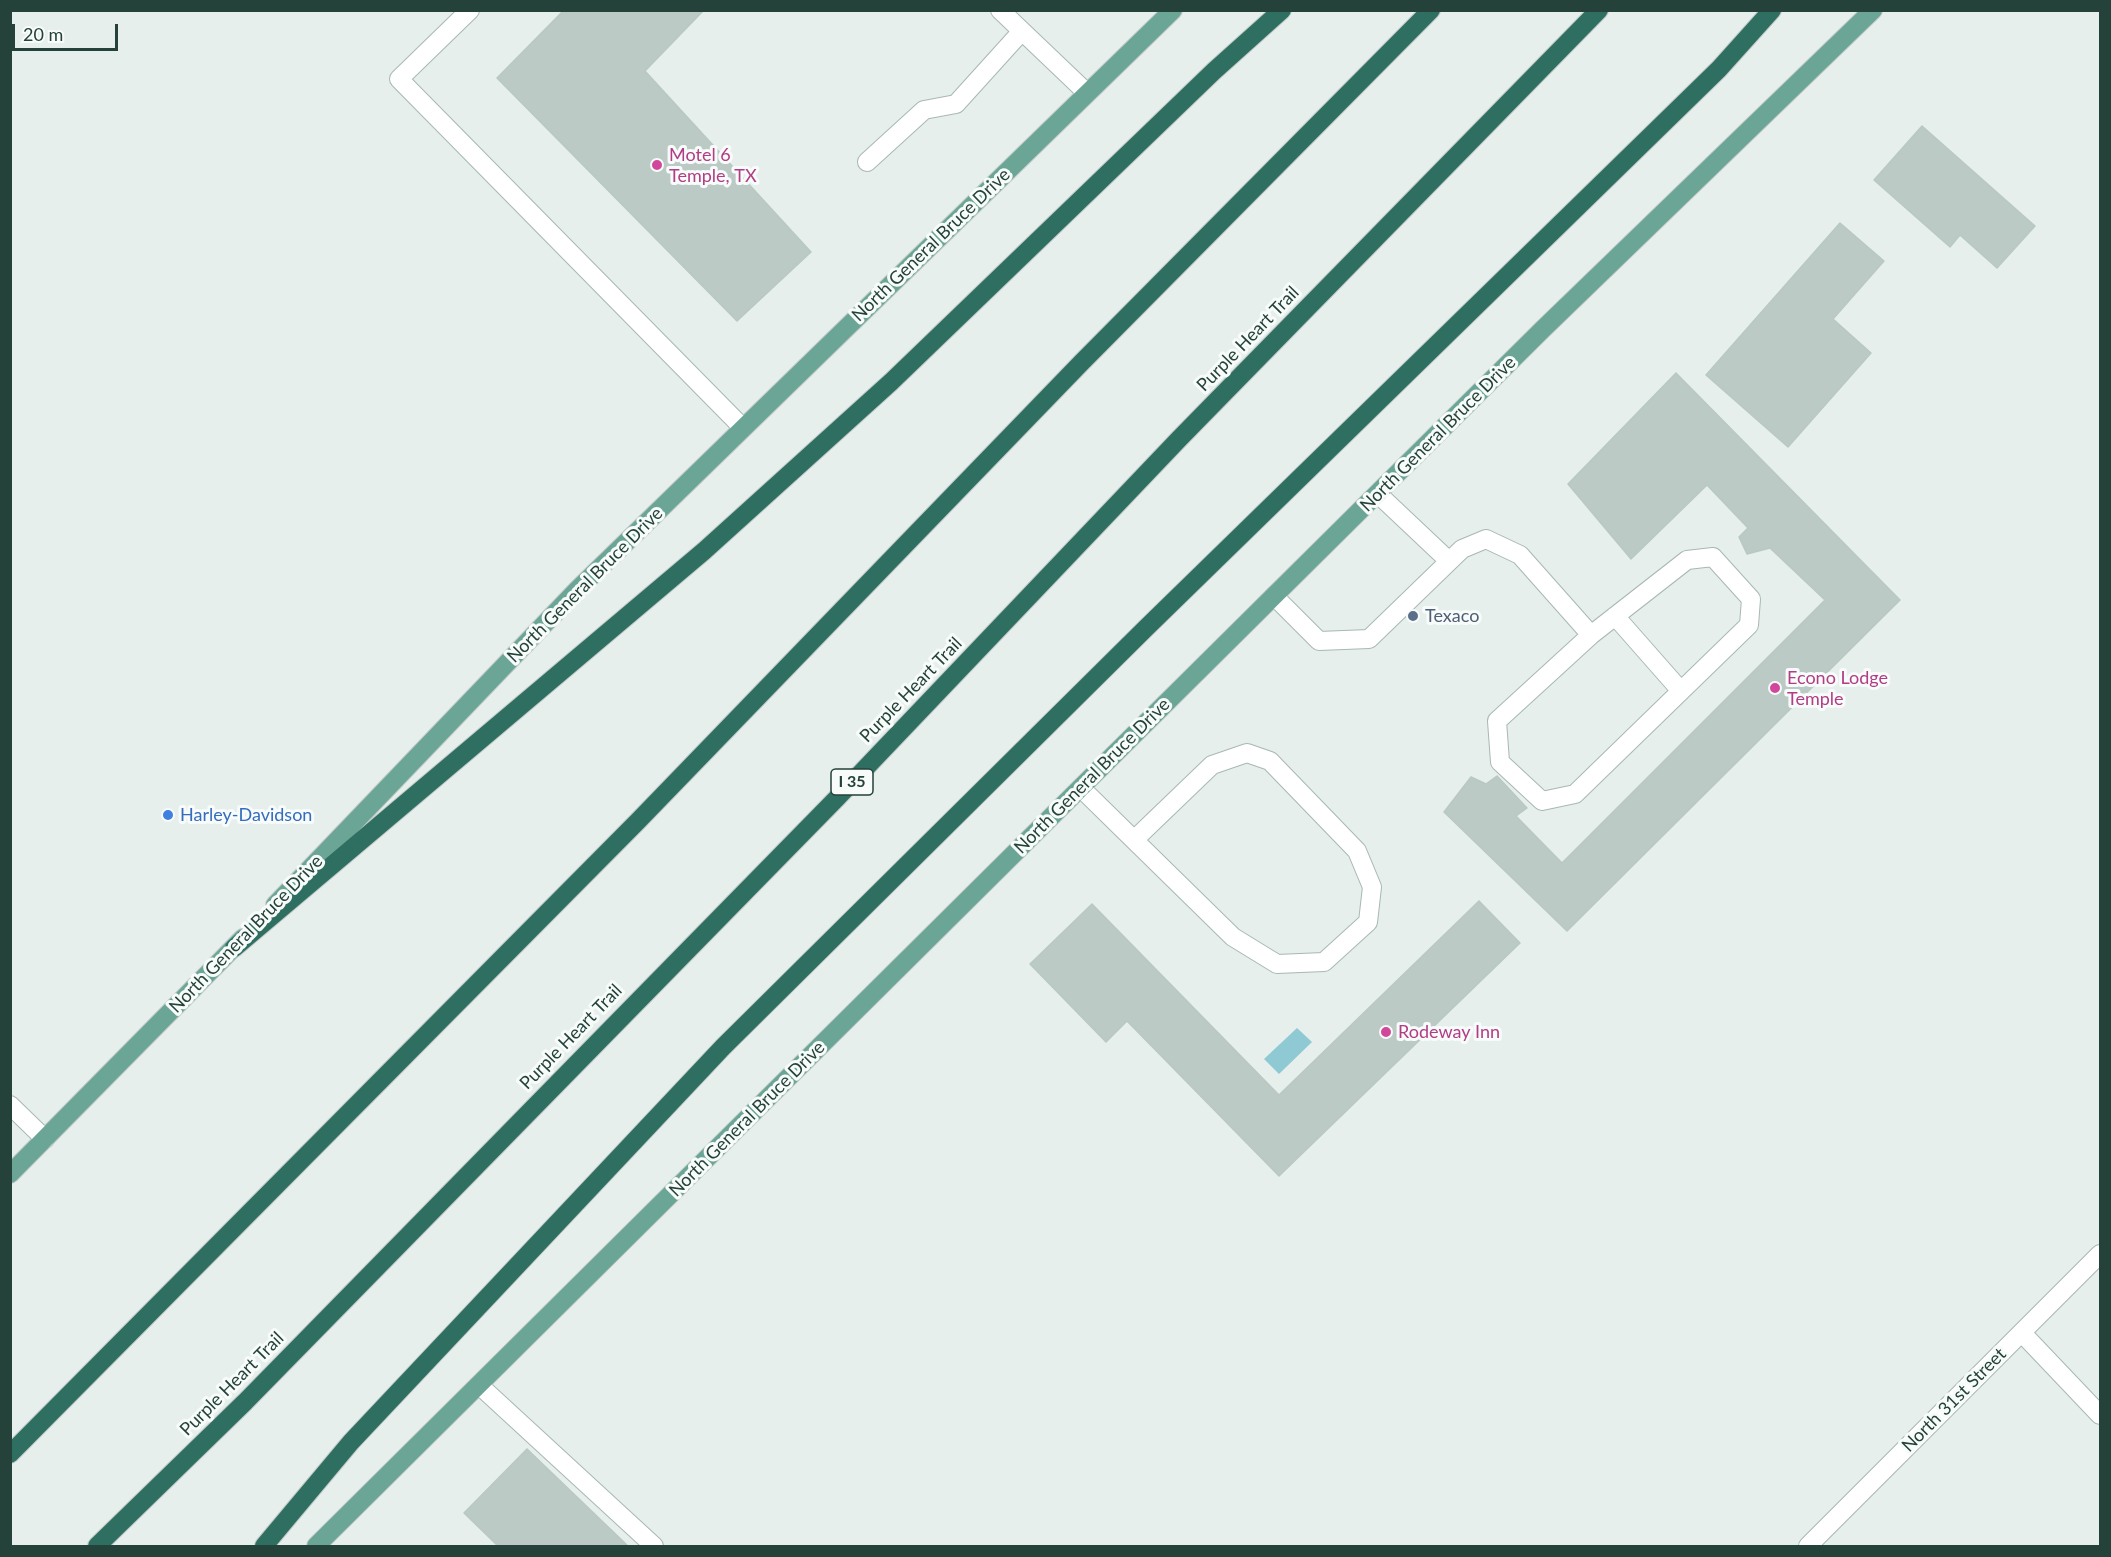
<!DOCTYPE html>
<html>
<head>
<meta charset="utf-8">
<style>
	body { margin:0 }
	#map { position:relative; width:2111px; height:1557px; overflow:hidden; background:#e6efeb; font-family:Lato,sans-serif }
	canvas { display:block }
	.frame { position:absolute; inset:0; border:12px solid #24423a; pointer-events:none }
	.scale { position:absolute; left:12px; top:24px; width:106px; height:27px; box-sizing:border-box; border:3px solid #24423a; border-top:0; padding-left:8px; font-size:18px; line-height:21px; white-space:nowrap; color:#24423a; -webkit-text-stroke:4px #f7fbf9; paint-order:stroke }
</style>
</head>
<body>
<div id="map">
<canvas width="2111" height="1557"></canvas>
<div class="frame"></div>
<div class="scale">20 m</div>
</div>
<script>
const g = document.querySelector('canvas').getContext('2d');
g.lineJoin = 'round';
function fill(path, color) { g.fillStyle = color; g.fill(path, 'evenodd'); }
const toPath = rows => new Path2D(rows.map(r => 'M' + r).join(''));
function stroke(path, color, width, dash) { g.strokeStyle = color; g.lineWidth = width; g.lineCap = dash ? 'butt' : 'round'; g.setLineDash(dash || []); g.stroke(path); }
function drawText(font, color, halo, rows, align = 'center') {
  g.font = font + ' Lato,sans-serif'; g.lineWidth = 6; g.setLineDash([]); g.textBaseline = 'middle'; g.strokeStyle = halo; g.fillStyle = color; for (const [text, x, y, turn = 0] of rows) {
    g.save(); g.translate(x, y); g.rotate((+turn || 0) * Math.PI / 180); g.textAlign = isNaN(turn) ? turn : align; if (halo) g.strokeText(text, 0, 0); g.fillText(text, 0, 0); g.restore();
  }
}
const water = toPath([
	[1297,1028,1312,1042,1279,1074,1264,1059]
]);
const building = toPath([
	[564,10,704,10,645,71,811,252,737,321,497,78,564,10],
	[1922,126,2035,226,1997,268,1960,235,1950,247,1874,180,1922,126],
	[1840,223,1884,261,1833,319,1871,353,1788,447,1706,375,1840,223],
	[1676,373,1900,600,1567,931,1444,812,1471,777,1486,784,1497,776,1527,808,1516,816,1562,863,1825,600,1770,548,1747,554,1739,537,1748,528,1707,485,1631,559,1568,484,1676,373],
	[1479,901,1520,943,1279,1176,1127,1021,1106,1042,1030,964,1092,904,1279,1095,1479,901],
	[527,1449,628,1546,498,1546,464,1513,527,1449]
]);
const minor = toPath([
	[470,10,399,79,743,428],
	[1000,10,1087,93],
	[867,162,924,110,956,104,1022,31],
	[1378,494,1449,561],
	[1274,596,1319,641,1369,639,1462,549,1486,539,1520,555,1591,635,1687,560,1713,557,1751,599,1749,625,1575,794,1542,801,1500,762,1497,721,1591,635],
	[1615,616,1681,691],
	[1081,788,1134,840,1233,937,1277,964,1324,962,1368,922,1372,887,1357,851,1270,761,1247,753,1212,765,1134,840],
	[10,1105,45,1139],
	[2022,1333,2100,1415],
	[479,1385,654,1546],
	[1808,1546,2100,1254]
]);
const major = toPath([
	[275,905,577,590,1173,10],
	[10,1174,243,938],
	[316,1546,1543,329,1873,10]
]);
const highway = toPath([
	[234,948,704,551,891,382,1214,71,1282,10],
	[10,1454,638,821,1082,362,1431,10],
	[97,1546,245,1402,837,798,1179,439,1599,10],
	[264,1546,351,1442,723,1047,1147,627,1719,69,1772,10]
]);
const markers = [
	[657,165,6,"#d1479c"],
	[1413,616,6,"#5c6f8a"],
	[1775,688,6,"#d1479c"],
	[168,815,6,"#3f7fe0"],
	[1386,1032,6,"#d1479c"]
];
const shields = [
	[852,782,42]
];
const shieldNames = [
	["I 35",852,782]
];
const hotelNames = [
	["Motel 6",669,155],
	["Temple, TX",669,176],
	["Econo Lodge",1787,678],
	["Temple",1787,699],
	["Rodeway Inn",1398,1032]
];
const streetNames = [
	["North General Bruce Drive",931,245,-44],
	["Purple Heart Trail",1248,339,-46],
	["North General Bruce Drive",1438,434,-45],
	["North General Bruce Drive",585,585,-45],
	["Purple Heart Trail",911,690,-46],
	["North General Bruce Drive",1092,776,-45],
	["North General Bruce Drive",246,934,-46],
	["Purple Heart Trail",571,1037,-46],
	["North General Bruce Drive",747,1119,-45],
	["Purple Heart Trail",232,1384,-45],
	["North 31st Street",1954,1400,-45]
];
const serviceNames = [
	["Texaco",1425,616]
];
const shopNames = [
	["Harley-Davidson",180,815]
];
fill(water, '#8ec9d4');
fill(building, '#bbcac4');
stroke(building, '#b8c9c2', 1.5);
stroke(minor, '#a8b8b2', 20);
stroke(major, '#c2cac8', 20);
stroke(highway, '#c2cac8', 20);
stroke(minor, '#fff', 18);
stroke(major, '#6aa596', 18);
stroke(highway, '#2f6f62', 18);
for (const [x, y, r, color] of markers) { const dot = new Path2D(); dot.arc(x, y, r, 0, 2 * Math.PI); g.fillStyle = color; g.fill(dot); stroke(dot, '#f7fbf9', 2); }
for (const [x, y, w] of shields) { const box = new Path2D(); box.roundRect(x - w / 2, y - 13, w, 26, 4.5); g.fillStyle = '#f7fbf9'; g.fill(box); stroke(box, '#24423a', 1.5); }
drawText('bold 16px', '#24423a', null, shieldNames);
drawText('18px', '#b23c85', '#f7fbf9', hotelNames, 'left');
drawText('18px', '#24423a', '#f7fbf9', streetNames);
drawText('18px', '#4e5e75', '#f7fbf9', serviceNames, 'left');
drawText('18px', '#366cbe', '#f7fbf9', shopNames, 'left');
</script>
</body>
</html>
